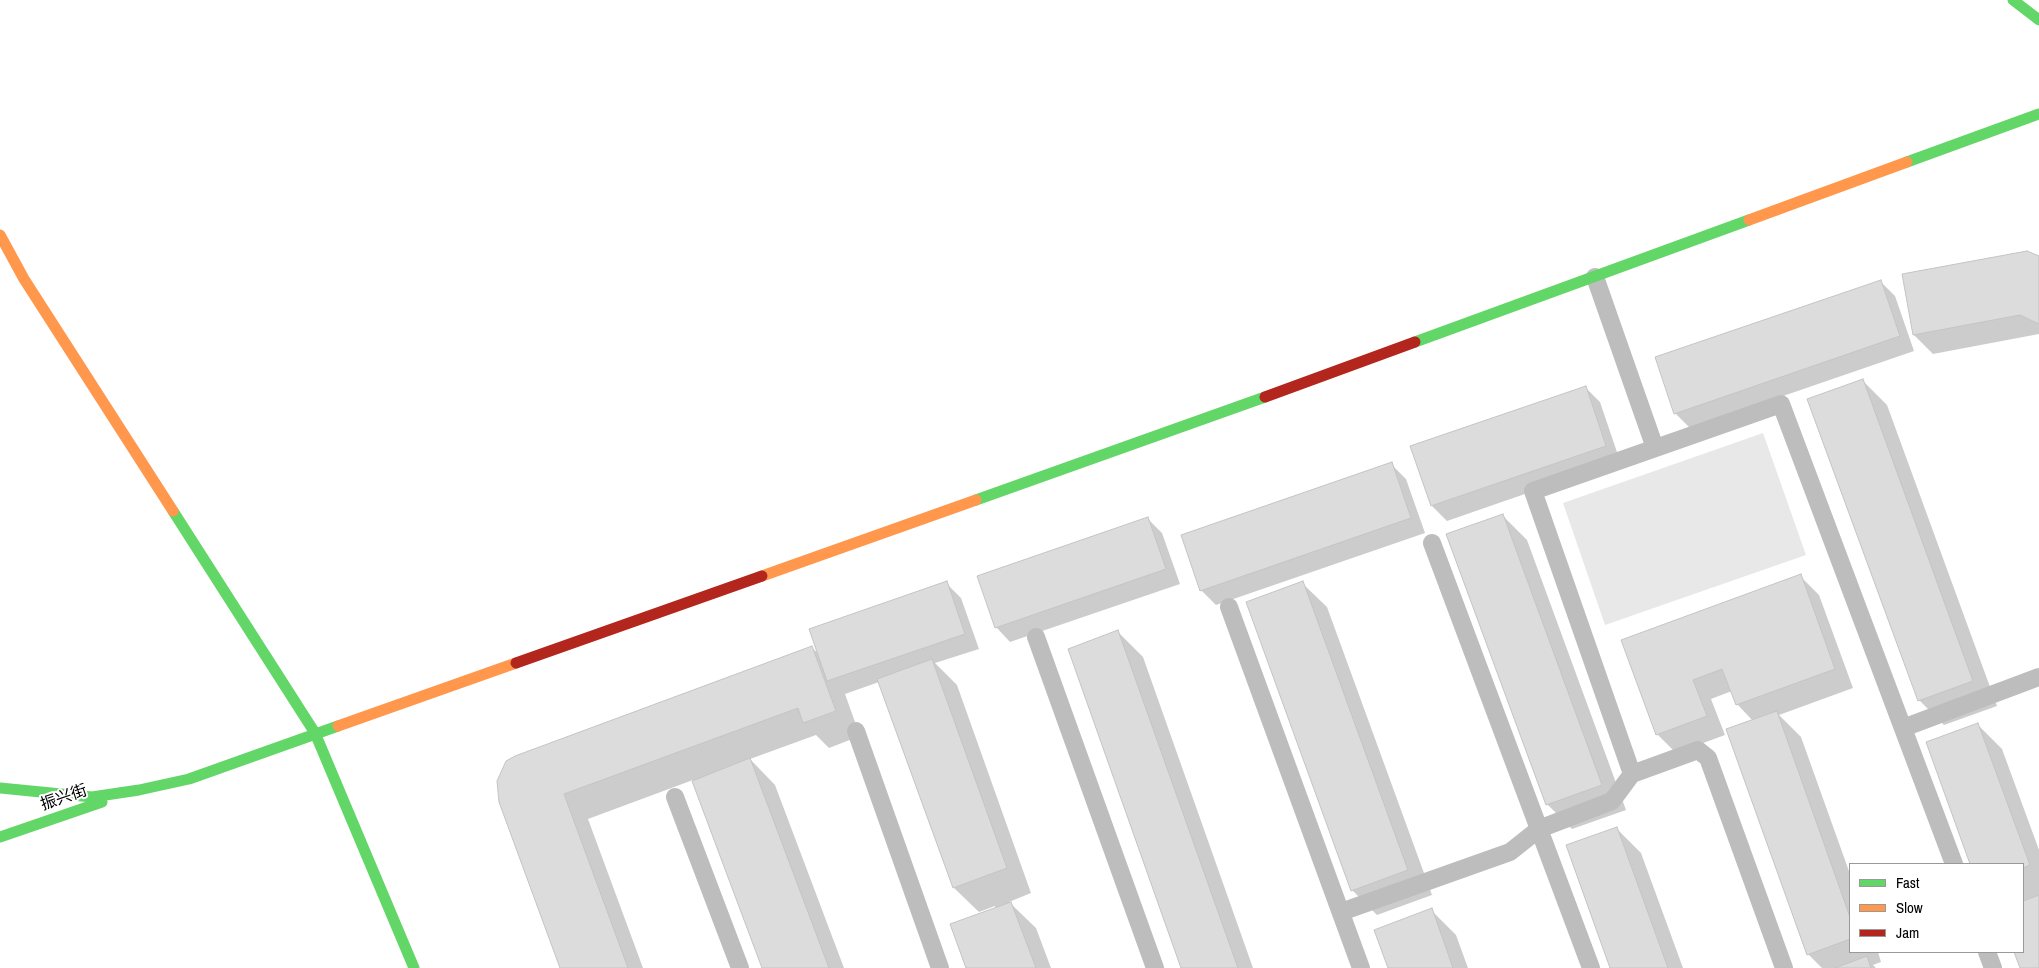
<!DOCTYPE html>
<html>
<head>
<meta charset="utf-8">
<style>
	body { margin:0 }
	#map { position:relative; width:2039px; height:968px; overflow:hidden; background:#fff; font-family:"Archivo Narrow",sans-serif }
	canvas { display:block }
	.legend { position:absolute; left:1849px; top:863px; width:175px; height:90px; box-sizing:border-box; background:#fff; border:1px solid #999; margin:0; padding:6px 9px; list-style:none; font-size:15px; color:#000 }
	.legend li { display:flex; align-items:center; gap:10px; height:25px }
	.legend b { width:25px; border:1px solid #999 }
</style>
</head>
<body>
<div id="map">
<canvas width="2039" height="968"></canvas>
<ul class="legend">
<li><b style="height:6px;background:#63d668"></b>Fast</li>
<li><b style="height:6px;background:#ff974d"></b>Slow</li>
<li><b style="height:6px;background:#b3261e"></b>Jam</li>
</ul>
</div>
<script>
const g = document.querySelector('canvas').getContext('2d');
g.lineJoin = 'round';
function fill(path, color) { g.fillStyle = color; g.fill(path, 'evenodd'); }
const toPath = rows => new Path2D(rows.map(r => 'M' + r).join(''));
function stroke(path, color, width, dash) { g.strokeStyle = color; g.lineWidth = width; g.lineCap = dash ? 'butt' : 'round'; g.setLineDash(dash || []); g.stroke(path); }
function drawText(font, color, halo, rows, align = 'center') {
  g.font = font + ' "Archivo Narrow","Noto Sans SC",sans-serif'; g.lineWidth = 4; g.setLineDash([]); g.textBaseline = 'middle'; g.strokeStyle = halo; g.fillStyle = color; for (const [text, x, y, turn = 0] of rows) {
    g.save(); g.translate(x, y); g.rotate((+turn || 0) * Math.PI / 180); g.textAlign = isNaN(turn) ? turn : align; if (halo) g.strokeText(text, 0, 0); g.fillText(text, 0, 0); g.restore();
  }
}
const green = toPath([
	[1763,433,1806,555,1605,625,1563,503]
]);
const shadow = toPath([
	[2039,258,2039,334,1933,354,1914,335],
	[1880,281,1895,296,1914,351,1690,428,1675,413],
	[1862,380,1887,405,1997,706,1944,725,1919,700],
	[1585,387,1600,402,1620,461,1447,521,1432,506,1412,447],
	[1391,464,1406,479,1425,533,1216,605,1201,590],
	[1502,515,1527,540,1626,810,1572,829,1547,804],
	[1147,518,1162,533,1180,584,1010,642,996,627],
	[1800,576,1819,595,1853,688,1779,715,1801,737,1850,874,1850,952,1878,952,1881,962,1873,965,1876,968,1822,968,1808,954,1753,721,1737,704,1732,691,1711,699,1725,735,1676,753,1657,734,1623,641],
	[946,583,961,598,979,649,935,663,957,685,1031,893,1009,902,1036,928,1051,968,968,968,996,909,995,906,979,912,954,888,879,682,845,694,860,736,829,748,816,735,750,759,775,785,844,968,763,968,693,780,588,819,643,968,561,968,500,802,812,648,819,654],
	[1302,583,1327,607,1432,895,1377,915,1352,890],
	[1118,632,1143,657,1253,968,1183,968],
	[1977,724,2002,749,2039,850,2039,968,2021,968,2015,952,2023,952,2023,864,1972,864,1927,743],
	[1616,828,1641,853,1683,968,1612,968],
	[1431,910,1456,935,1468,968,1390,968]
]);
const building = toPath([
	[2027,251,2039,256,2039,324,2020,315,1913,335,1902,274,2027,251],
	[1881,280,1900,336,1674,414,1655,357,1881,280],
	[1863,379,1973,681,1918,701,1807,399,1863,379],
	[1586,386,1606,446,1431,506,1410,446,1586,386],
	[1392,462,1411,518,1200,591,1181,535,1392,462],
	[1503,514,1602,785,1546,805,1446,534,1503,514],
	[1148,517,1166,569,995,628,977,576,1148,517],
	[1801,574,1835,669,1736,705,1722,669,1693,680,1707,716,1656,735,1621,640,1801,574],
	[947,581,965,634,827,681,809,629,947,581],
	[1303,581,1408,870,1351,891,1246,602,1303,581],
	[1118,630,1238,968,1181,968,1068,649,1118,630],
	[812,646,836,711,803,723,798,708,564,794,628,968,560,968,499,802,497,781,506,761,515,756,812,646],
	[932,659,1007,868,953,888,877,679,932,659],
	[1777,711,1850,917,1850,939,1807,955,1726,729,1777,711],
	[1978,723,2030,865,2023,868,2023,864,1970,864,1926,742,1978,723],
	[750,758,829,968,762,968,692,781,750,758],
	[1617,827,1668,968,1610,968,1566,845,1617,827],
	[2039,895,2039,968,2020,968,2014,952,2023,952,2023,901,2039,895],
	[1011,902,1036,968,966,968,950,924,1011,902],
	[1432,908,1453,968,1388,968,1374,930,1432,908],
	[1867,956,1871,968,1835,968,1867,956]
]);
const lane = toPath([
	[1595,277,1655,448],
	[1432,543,1591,968],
	[1229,607,1361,968],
	[1036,637,1155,968],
	[1903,728,2039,677],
	[856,731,940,968],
	[1632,774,1533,491,1781,404,1954,864],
	[675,797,740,968],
	[1341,912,1510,852,1539,829,1612,801,1632,774,1698,750,1708,758,1784,968],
	[1987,952,1993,968]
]);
const fast = toPath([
	[2013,0,2039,20],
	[1907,162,2039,114],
	[1415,342,1749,220],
	[976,500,1265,397],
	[173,511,315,733,414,968],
	[0,788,92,797,139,790,189,779,338,726],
	[0,837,102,802]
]);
const slow = toPath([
	[1749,220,1907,162],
	[0,235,24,279,173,511],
	[762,576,976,500],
	[338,726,516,663]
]);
const jam = toPath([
	[1265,397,1415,342],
	[516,663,762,576]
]);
const streetNames = [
	["振兴街",64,798,-19]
];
fill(green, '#e8e8e8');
fill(shadow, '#0003');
fill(building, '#dcdcdc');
stroke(building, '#c4c4c4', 1);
stroke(lane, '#bdbdbd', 18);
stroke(fast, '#63d668', 11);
stroke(slow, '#ff974d', 11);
stroke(jam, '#b3261e', 11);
drawText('16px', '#000', '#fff', streetNames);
</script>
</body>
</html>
